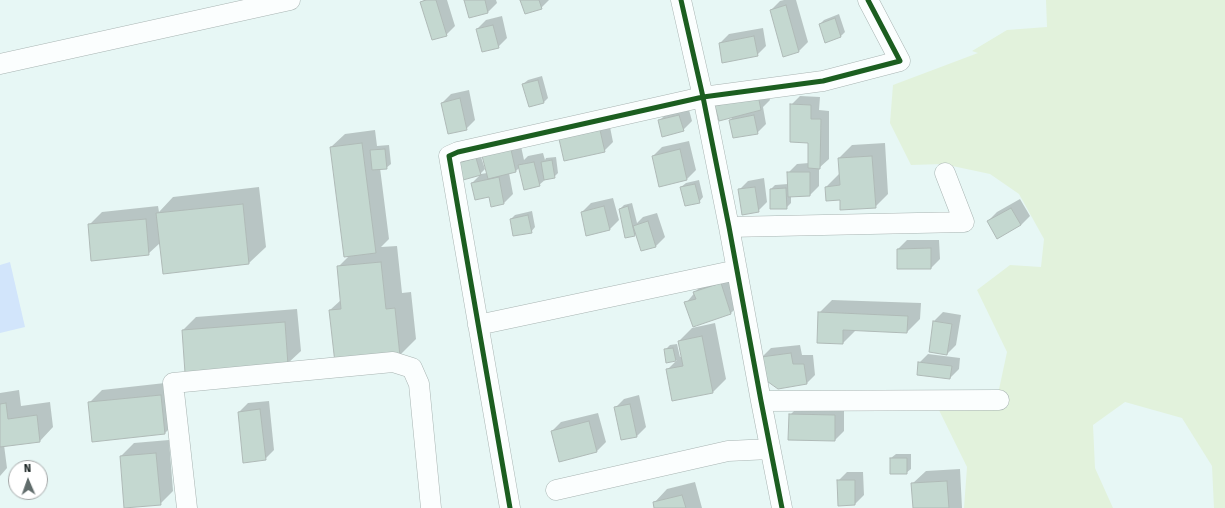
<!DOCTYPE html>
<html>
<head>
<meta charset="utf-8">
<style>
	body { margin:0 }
	#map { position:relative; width:1225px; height:508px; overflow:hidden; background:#e7f7f5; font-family:"Fira Sans",sans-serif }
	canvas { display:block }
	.north { position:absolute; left:8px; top:460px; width:40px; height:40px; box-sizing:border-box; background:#fff; border:1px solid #a2a6a6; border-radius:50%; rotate:358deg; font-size:11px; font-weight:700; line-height:16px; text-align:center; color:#172120 }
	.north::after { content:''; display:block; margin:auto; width:14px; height:18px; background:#606c6b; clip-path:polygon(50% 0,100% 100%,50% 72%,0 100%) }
</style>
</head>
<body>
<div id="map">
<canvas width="1225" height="508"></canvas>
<div class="north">N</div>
</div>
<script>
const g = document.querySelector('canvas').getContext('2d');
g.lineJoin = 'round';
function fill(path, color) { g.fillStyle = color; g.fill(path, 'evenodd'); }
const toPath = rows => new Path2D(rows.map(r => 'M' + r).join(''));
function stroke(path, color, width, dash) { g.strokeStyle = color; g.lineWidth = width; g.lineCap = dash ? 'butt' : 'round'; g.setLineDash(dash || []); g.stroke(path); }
const green = toPath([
	[1046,0,1225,0,1225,508,1214,508,1212,466,1182,418,1125,402,1093,425,1095,468,1113,508,964,508,967,467,937,406,998,394,1007,352,977,290,1010,265,1041,267,1044,239,1019,194,990,174,943,164,911,165,890,123,893,85,978,53,972,51,1007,30,1047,27]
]);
const water = toPath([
	[10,262,25,327,0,333,0,265]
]);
const shadow = toPath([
	[424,0,447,0,455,26,446,35,422,2],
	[465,0,496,0,497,3,488,12],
	[521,0,549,0,541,8],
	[784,0,796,0,808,42,799,51,771,10,780,1],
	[839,14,845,32,841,36,826,42,820,24,824,20],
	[502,16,507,38,498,47,477,29,486,20],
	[763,28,766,46,757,55,720,43,729,34],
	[542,76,548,98,544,102,523,84,528,80],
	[766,87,770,100,763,107,766,124,757,133,730,120,735,115,716,106,725,98],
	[469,90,475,120,466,129,442,103,451,94],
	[800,96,820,97,819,110,829,111,829,159,819,168,819,186,810,195,791,196,791,203,786,208,771,189,775,185,788,184,788,173,797,164,809,163,809,142,791,105],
	[688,106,692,121,683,130,659,121,668,112],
	[609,122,613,142,604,151,565,160],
	[375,130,377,146,389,145,391,164,386,168,380,168,389,239,381,247,397,246,402,293,411,292,416,339,400,355,330,310,341,300,338,267,349,256,331,147,345,134],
	[519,137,524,160,528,156,543,153,545,160,546,158,556,157,558,173,554,177,546,179,539,185,520,167,516,171,509,173,513,194,504,203,492,206,490,196,472,183,481,174,487,173],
	[689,141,696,170,687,179,653,156,662,147],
	[885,143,888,194,875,207,841,199,826,187,839,174,839,158,852,145],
	[480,154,485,169,480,174,459,164,463,159],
	[764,178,767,202,758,211,739,190,748,181],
	[699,180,703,197,699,202,681,187,686,183],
	[259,187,266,247,249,263,164,273,160,243,148,254,89,225,102,212,158,206,159,212,173,197],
	[613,198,619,220,610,229,587,235,582,212,591,203],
	[1020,199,1030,216,1021,225,988,221,997,212],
	[632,203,637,223,643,217,657,213,665,237,656,246,642,250,636,233,634,235,620,209,624,205],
	[532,211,535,227,531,232,511,219,515,215],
	[907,240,939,240,940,259,931,268,898,249],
	[730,274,740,304,731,313,693,326,686,303,703,283],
	[832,300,921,303,920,319,907,332,856,330,843,343,819,313],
	[297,309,301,351,287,364,183,330,196,317],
	[943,312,961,315,956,345,947,354,934,321],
	[715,323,726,379,713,392,673,399,667,370,677,360,667,361,665,350,670,345,677,344,680,357,682,356,679,341,692,328],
	[800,345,802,355,813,355,815,375,806,384,762,357,771,348],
	[928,354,960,358,959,369,950,378,919,363],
	[174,382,178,420,165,433,89,403,102,390],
	[19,390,21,406,50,402,53,427,40,441,4,445,7,468,0,476,0,393],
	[639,395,646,427,637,436,615,408,624,399],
	[269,401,274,450,265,459,239,412,248,403],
	[799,406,844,406,844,431,835,440,790,415],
	[598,413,606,442,597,451,560,460,552,431,561,422],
	[169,440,173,491,160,504,121,456,134,443],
	[896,454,911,454,911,469,906,473,891,473,891,458],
	[960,469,962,508,914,508,912,484,926,471],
	[847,472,863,472,864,495,855,504,838,481],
	[695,482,702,508,655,508,654,503,667,489]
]);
const building = toPath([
	[426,0,436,0,447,36,432,40,420,2,426,0],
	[464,0,485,0,488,13,469,18,464,0],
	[520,0,539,0,542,9,525,14,520,0],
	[786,5,799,52,783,57,770,10,786,5],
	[835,18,841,37,825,43,819,24,835,18],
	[493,25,499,48,482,52,476,29,493,25],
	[754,36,758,56,722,63,719,43,754,36],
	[538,80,544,103,529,107,522,84,538,80],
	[758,95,761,110,719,121,715,106,758,95],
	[460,98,467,130,448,134,441,103,460,98],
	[790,104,811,105,811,119,821,119,820,169,808,168,808,143,790,142,790,104],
	[679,115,684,131,662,137,658,120,679,115],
	[754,115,758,134,733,138,729,120,754,115],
	[600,130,605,152,564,161,559,139,600,130],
	[362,143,376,253,344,257,330,147,362,143],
	[510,145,516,172,488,179,481,152,510,145],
	[385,149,387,169,372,170,370,150,385,149],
	[680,149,687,180,659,187,652,156,680,149],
	[872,156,876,208,840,210,840,200,826,201,825,187,840,185,838,158,872,156],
	[476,158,481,175,463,180,458,163,476,158],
	[552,160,555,178,544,180,541,162,552,160],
	[534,162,540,186,524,190,518,165,534,162],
	[787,172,810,172,810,196,788,197,787,172],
	[499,177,504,204,491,207,489,197,475,200,471,183,499,177],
	[695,184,700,203,685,206,680,187,695,184],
	[755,187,759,212,742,215,738,189,755,187],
	[786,188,787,209,770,209,770,189,786,188],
	[243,204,249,264,163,274,156,213,243,204],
	[604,206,610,230,586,236,581,212,604,206],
	[628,206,635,236,625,238,619,209,628,206],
	[1011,208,1021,225,997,239,987,221,1011,208],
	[528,215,532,233,513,236,510,219,528,215],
	[146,219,149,255,91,261,88,224,146,219],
	[648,221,656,247,641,251,633,226,648,221],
	[931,248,931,269,897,269,897,249,931,248],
	[381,262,386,309,395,308,400,356,335,363,329,310,341,309,337,266,381,262],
	[721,283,731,314,693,327,684,302,696,299,693,292,721,283],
	[818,312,908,316,907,333,843,330,843,344,817,343,818,312],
	[933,321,952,324,947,355,929,352,933,321],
	[285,322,288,365,185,373,182,330,285,322],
	[702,336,713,393,672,401,666,369,683,366,678,341,702,336],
	[673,348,676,361,666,363,664,349,673,348],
	[791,353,793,364,804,364,807,384,778,389,764,379,761,357,791,353],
	[918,362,952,366,950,379,917,375,918,362],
	[161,395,165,434,92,442,88,402,161,395],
	[6,403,8,419,37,415,40,442,0,447,0,404,6,403],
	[630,404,637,437,621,440,614,407,630,404],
	[260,409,266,460,243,463,238,412,260,409],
	[789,414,835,415,835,441,788,440,789,414],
	[589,421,597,452,559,462,551,431,589,421],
	[156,453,161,505,124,508,120,456,156,453],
	[890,458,907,458,907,474,890,474,890,458],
	[837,480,855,480,855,505,838,506,837,480],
	[947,481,949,508,913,508,911,483,947,481],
	[682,495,686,508,654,508,653,502,682,495]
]);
const minor = toPath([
	[681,0,703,97,729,227,761,401,782,508],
	[0,64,290,0],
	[729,227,964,222,945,173],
	[478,325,737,270],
	[761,401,999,400],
	[556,490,728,451,770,449],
	[187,508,173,383,393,362,412,368,419,384,431,508],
	[510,508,449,156,458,152,703,97,823,81,900,61,868,0]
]);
const cycleway = toPath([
	[681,0,703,97,729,227,761,401,782,508],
	[510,508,449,156,458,152,703,97,823,81,900,61,868,0]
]);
fill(green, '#e2f2dc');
fill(water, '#d2e5fb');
fill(shadow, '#0003');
fill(building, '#c4d8d0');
stroke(building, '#afbab7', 1);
stroke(minor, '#a8b4b2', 21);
stroke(minor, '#fbfefe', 20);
stroke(cycleway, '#1b5e20', 5);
</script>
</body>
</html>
